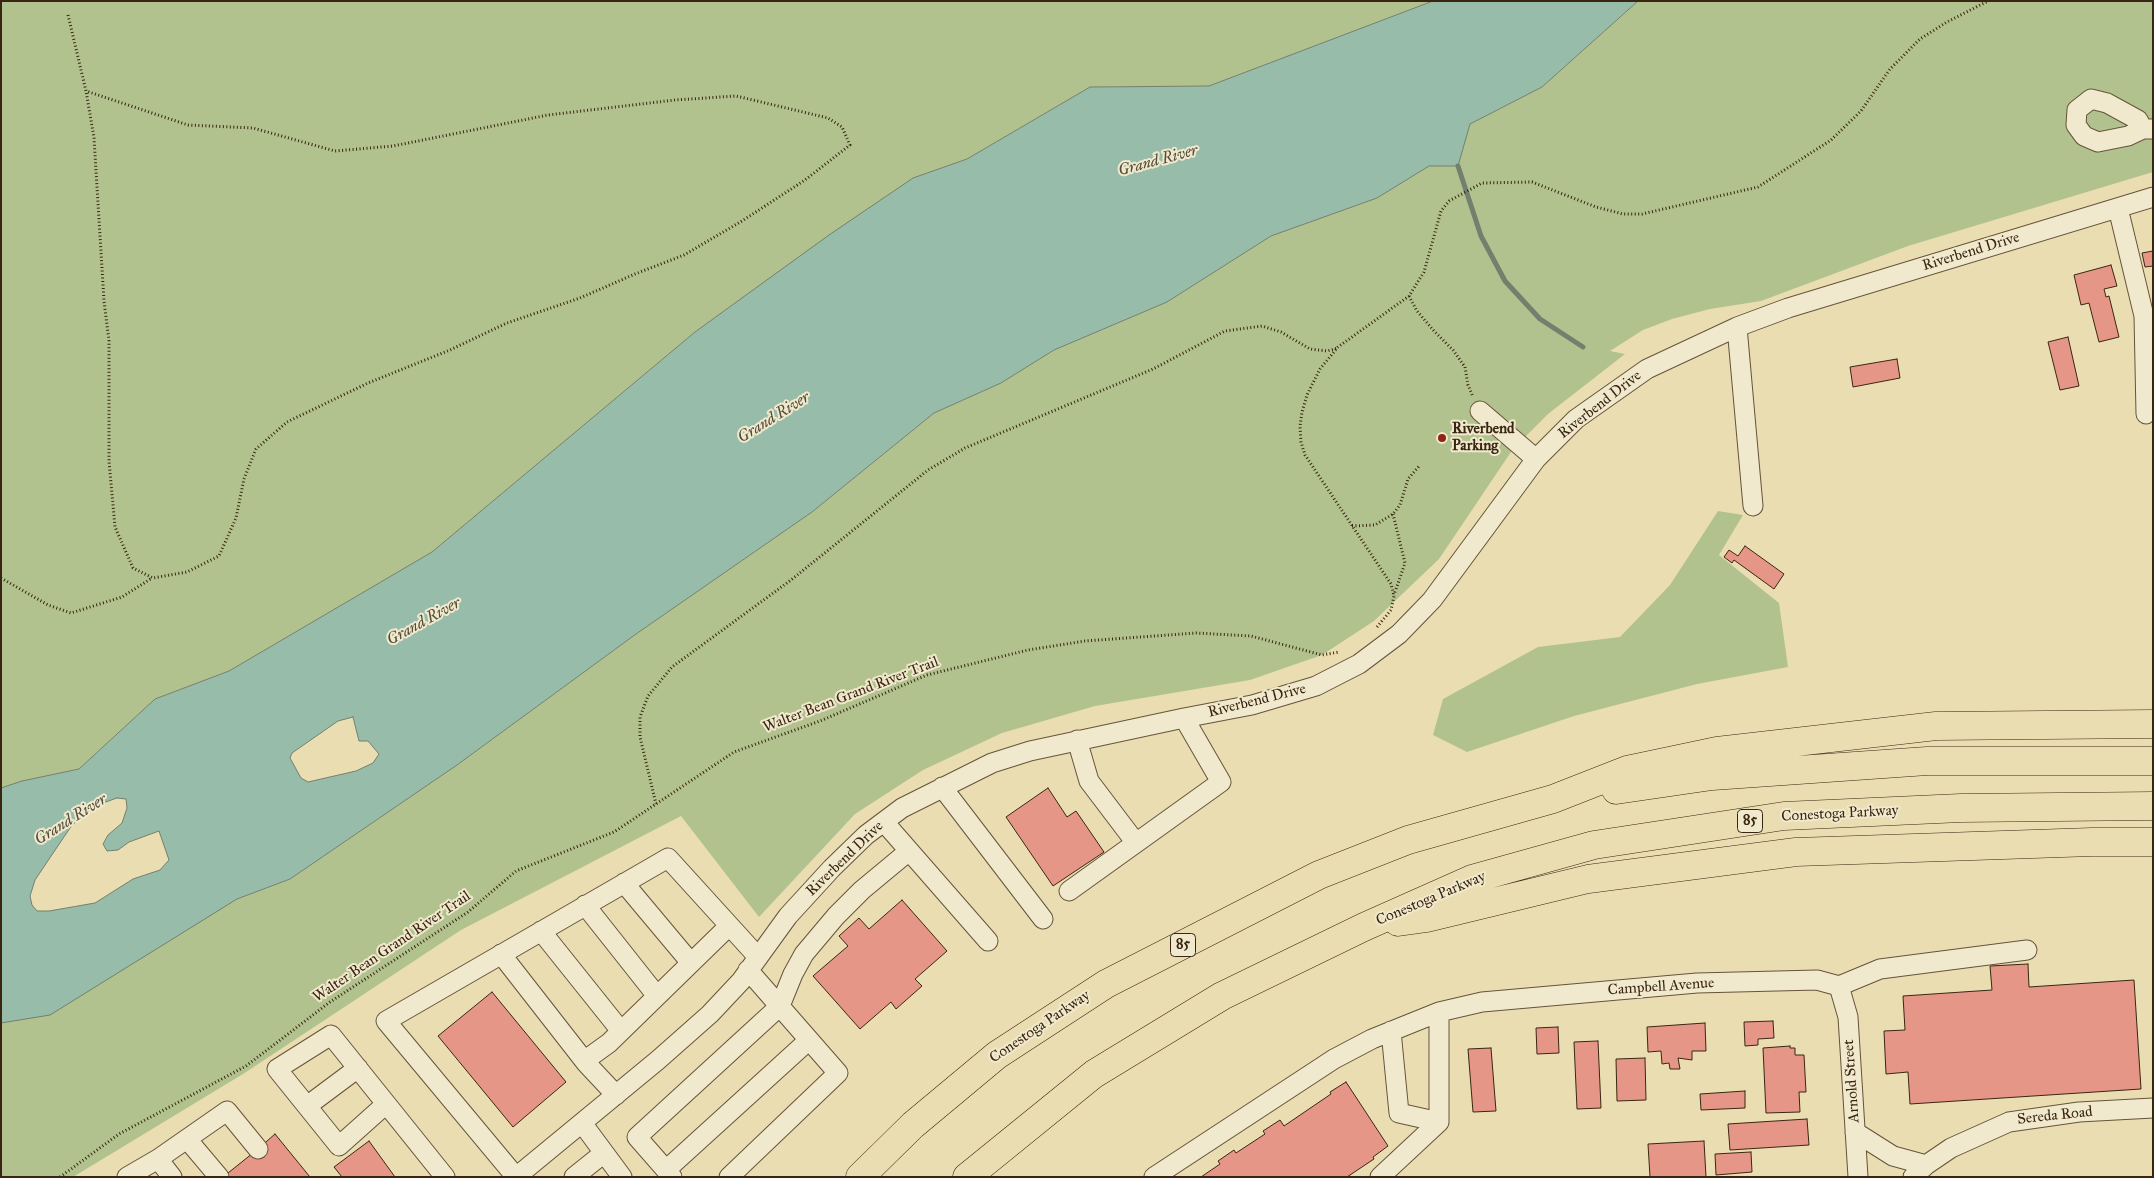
<!DOCTYPE html>
<html>
<head>
<meta charset="utf-8">
<style>
	body { margin:0 }
	#map { position:relative; width:2154px; height:1178px; overflow:hidden; background:#eaddb2; font-family:"IM FELL Great Primer",serif }
	canvas { display:block }
	.frame { position:absolute; inset:0; border:2px solid #392612; pointer-events:none }
</style>
</head>
<body>
<div id="map">
<canvas width="2154" height="1178"></canvas>
<div class="frame"></div>
</div>
<script>
const g = document.querySelector('canvas').getContext('2d');
g.lineJoin = 'round';
function fill(path, color) { g.fillStyle = color; g.fill(path, 'evenodd'); }
const toPath = rows => new Path2D(rows.map(r => 'M' + r).join(''));
function stroke(path, color, width, dash) { g.strokeStyle = color; g.lineWidth = width; g.lineCap = dash ? 'butt' : 'round'; g.setLineDash(dash || []); g.stroke(path); }
function drawText(font, color, halo, rows, align = 'center') {
  g.font = font + ' "IM FELL Great Primer",serif'; g.lineWidth = 4; g.setLineDash([]); g.textBaseline = 'middle'; g.strokeStyle = halo; g.fillStyle = color; for (const [text, x, y, turn = 0] of rows) {
    g.save(); g.translate(x, y); g.rotate((+turn || 0) * Math.PI / 180); g.textAlign = isNaN(turn) ? turn : align; if (halo) g.strokeText(text, 0, 0); g.fillText(text, 0, 0); g.restore();
  }
}
const green = toPath([
	[1,1,1433,1,1209,86,1090,87,967,159,913,178,695,332,432,552,229,671,155,699,79,769,22,781,1,788],
	[1638,1,2153,1,2153,172,1908,246,1761,301,1710,309,1672,319,1643,330,1610,351,1625,354,1548,414,1513,449,1439,559,1374,621,1322,655,1250,680,1095,706,1002,733,923,770,855,814,759,917,681,816,461,930,243,1074,73,1177,1,1177,1,1023,237,899,290,879,457,765,636,634,812,512,934,413,1001,383,1054,350,1167,302,1271,236,1377,198,1429,165,1457,166,1470,124,1542,87],
	[1718,511,1743,515,1719,555,1779,603,1788,667,1697,684,1574,716,1467,752,1433,735,1443,699,1538,647,1620,637,1670,585]
]);
const water = toPath([
	[1433,1,1638,1,1542,87,1470,124,1458,166,1429,166,1377,198,1271,236,1167,302,1054,350,1001,383,934,413,812,512,636,634,457,765,290,879,237,899,50,1015,1,1023,1,788,22,781,79,769,155,699,229,671,432,552,695,332,829,235,913,178,967,159,1090,87,1209,86,1433,1],
	[353,717,359,741,368,741,379,754,373,763,356,771,308,782,301,778,290,758,292,753,338,721,353,717],
	[117,798,126,799,127,808,122,823,108,835,103,844,107,851,118,850,129,842,159,831,169,860,160,870,133,879,95,903,49,911,37,911,32,905,30,896,35,880,72,825,100,804,117,798]
]);
const stream = toPath([
	[1458,166,1481,236,1505,281,1540,319,1583,347]
]);
const building = toPath([
	[2153,251,2153,266,2145,267,2142,253,2153,251],
	[2111,265,2117,286,2104,289,2106,297,2109,296,2119,337,2099,342,2089,303,2081,305,2074,275,2111,265],
	[2068,337,2079,386,2060,390,2048,342,2068,337],
	[1897,359,1900,378,1853,387,1850,367,1897,359],
	[1745,546,1784,574,1774,589,1734,560,1732,563,1724,557,1729,550,1738,556,1745,546],
	[1048,788,1067,817,1076,811,1104,852,1053,886,1006,817,1048,788],
	[902,900,947,951,915,979,922,986,896,1009,891,1002,860,1029,813,976,848,946,839,936,859,918,869,929,902,900],
	[2028,964,2029,987,2134,980,2141,1089,1910,1104,1908,1072,1886,1074,1884,1031,1905,1030,1903,996,1992,990,1990,966,2028,964],
	[492,992,566,1082,513,1127,438,1036,492,992],
	[1773,1021,1774,1038,1758,1039,1758,1045,1745,1046,1744,1022,1773,1021],
	[1705,1023,1706,1051,1692,1051,1692,1060,1678,1058,1680,1069,1670,1069,1669,1063,1662,1064,1661,1051,1648,1052,1647,1027,1705,1023],
	[1558,1027,1559,1053,1537,1054,1536,1028,1558,1027],
	[1598,1041,1601,1108,1577,1109,1574,1042,1598,1041],
	[1790,1046,1790,1048,1795,1048,1795,1055,1804,1055,1806,1092,1799,1092,1800,1112,1766,1113,1763,1048,1790,1046],
	[1491,1048,1496,1111,1473,1112,1468,1049,1491,1048],
	[1645,1058,1646,1100,1617,1101,1616,1059,1645,1058],
	[1346,1082,1388,1146,1373,1157,1374,1159,1347,1177,1201,1177,1220,1164,1218,1161,1234,1150,1236,1153,1265,1134,1263,1131,1280,1120,1284,1126,1331,1094,1330,1092,1346,1082],
	[1745,1091,1745,1108,1701,1110,1700,1094,1745,1091],
	[1807,1119,1809,1145,1730,1150,1728,1124,1807,1119],
	[275,1134,310,1177,223,1177,258,1149,275,1134],
	[369,1141,395,1177,342,1177,334,1167,369,1141],
	[1704,1141,1706,1177,1650,1177,1648,1144,1704,1141],
	[1751,1152,1752,1172,1716,1175,1715,1154,1751,1152]
]);
const path = toPath([
	[68,15,86,91,188,125,253,128,335,151,393,146,548,115,675,100,736,96,828,118,842,127,850,145,805,180,742,221,684,255,635,274,580,298,507,323,450,350,368,383,287,422,256,449,244,479,236,518,219,556,187,572,153,578,133,568,115,527,109,461,109,341,104,301,94,138,86,91],
	[1409,296,1417,311,1434,331,1453,350,1465,367,1468,385,1473,397],
	[1393,514,1405,563,1394,595],
	[1352,526,1375,525,1393,514,1400,505,1408,479,1420,465],
	[1,578,48,605,71,613,122,597,152,578],
	[1377,627,1391,610,1394,596,1391,584,1305,455,1301,442,1300,426,1302,412,1307,395,1320,369,1338,347,1409,296,1424,272,1441,211,1449,201,1482,183,1532,182,1596,207,1623,214,1642,214,1758,187,1831,140,1861,111,1890,69,1920,39,1947,22,1988,1],
	[656,804,640,737,640,717,648,696,672,667,791,580,928,470,965,448,1153,369,1225,331,1262,326,1281,332,1310,349,1327,351,1338,348],
	[60,1177,119,1134,246,1066,330,1002,468,912,516,871,614,832,734,752,820,721,927,675,1028,650,1085,641,1196,633,1251,636,1322,655,1339,652]
]);
const minor = toPath([
	[2143,129,2138,120,2107,103,2091,99,2077,110,2076,125,2084,136,2098,142,2128,136,2143,129,2153,129],
	[2118,208,2144,316,2146,414],
	[1737,327,1753,506],
	[1480,411,1536,459],
	[1077,740,1089,781,1136,843],
	[942,787,1043,919],
	[884,822,988,941],
	[624,883,691,963],
	[1069,891,1221,782,1184,718],
	[585,905,657,996],
	[541,931,621,1031],
	[501,954,586,1063,616,1095],
	[1839,986,1880,969,2027,950],
	[1839,986,1848,1017,1858,1177],
	[1391,1031,1399,1113,1439,1122],
	[586,1063,591,1056,609,1043,729,926],
	[386,1104,339,1146,277,1069,331,1035,445,1177],
	[307,1106,358,1068],
	[582,1123,622,1177],
	[1855,1132,1893,1156,1926,1165],
	[187,1139,219,1177],
	[158,1159,172,1177],
	[666,1170,809,1040],
	[127,1177,158,1159,227,1111,258,1149],
	[516,1177,658,1060,710,1014,741,981,788,916,832,868,866,835,902,808,992,763,1030,751,1184,718,1252,705,1316,686,1359,664,1399,634,1432,600,1536,459,1576,419,1647,369,1737,327,1788,308,2153,197],
	[516,1177,386,1021,668,858,758,957],
	[574,1177,604,1153],
	[672,1177,637,1137,780,1006,793,974,804,954,836,916,862,890,909,851],
	[729,1177,838,1073,748,970],
	[1154,1177,1334,1059,1372,1039,1439,1012,1482,1002,1697,983,1817,980,1839,986],
	[1380,1177,1439,1122,1439,1012],
	[1913,1177,1926,1165,1951,1148,2009,1122,2079,1112,2153,1108]
]);
const highway = toPath([
	[1616,790,1712,776,1927,761,2153,761],
	[1398,922,1427,918,1588,879,1796,852,2092,842,2153,842],
	[860,1177,913,1125,997,1055,1106,984,1319,875,1408,840,1553,799,1627,770,1717,751,1936,726,2153,724],
	[967,1177,1094,1074,1222,996,1364,927,1472,879,1594,845,1784,816,1961,808,2153,806]
]);
const markers = [
	[1442,438,5,"#8f2418"]
];
const shields = [
	[1750,821,25],
	[1183,945,25]
];
const shieldNames = [
	["85",1750,821],
	["85",1183,945]
];
const streetNames = [
	["Riverbend Drive",1971,252,-17],
	["Riverbend Drive",1600,405,-38],
	["Walter Bean Grand River Trail",851,695,-21],
	["Riverbend Drive",1257,701,-14],
	["Conestoga Parkway",1840,814,-3],
	["Riverbend Drive",845,859,-44],
	["Conestoga Parkway",1431,899,-23],
	["Walter Bean Grand River Trail",392,947,-34],
	["Campbell Avenue",1661,987,-4],
	["Conestoga Parkway",1040,1027,-34],
	["Arnold Street",1852,1081,-94],
	["Sereda Road",2055,1116,-6]
];
const poiNames = [
	["Riverbend",1452,429],
	["Parking",1452,446]
];
const waterNames = [
	["Grand River",1158,161,-15],
	["Grand River",774,418,-32],
	["Grand River",424,622,-29],
	["Grand River",71,820,-32]
];
fill(green, '#b2c28f');
fill(water, '#98bcaa');
stroke(water, '#72806d', 1);
stroke(stream, '#72806d', 5);
fill(building, '#e69687');
stroke(building, '#392612', 1);
stroke(minor, '#65543a', 21);
stroke(highway, '#392612', 29);
stroke(path, '#392612', 3, [1, 2.5]);
stroke(minor, '#f1e9cd', 19);
stroke(highway, '#eaddb2', 28);
for (const [x, y, r, color] of markers) { const dot = new Path2D(); dot.arc(x, y, r, 0, 2 * Math.PI); g.fillStyle = color; g.fill(dot); stroke(dot, '#f1e9cd', 2); }
for (const [x, y, w] of shields) { const box = new Path2D(); box.roundRect(x - w / 2, y - 11.5, w, 23, 4); g.fillStyle = '#f1e9cd'; g.fill(box); stroke(box, '#392612', 1); }
drawText('bold 14px', '#392612', null, shieldNames);
drawText('15px', '#392612', '#f1e9cd', streetNames);
drawText('bold 15px', '#392612', '#f1e9cd', poiNames, 'left');
drawText('italic 16px', '#514c38', '#f1e9cd', waterNames);
</script>
</body>
</html>
